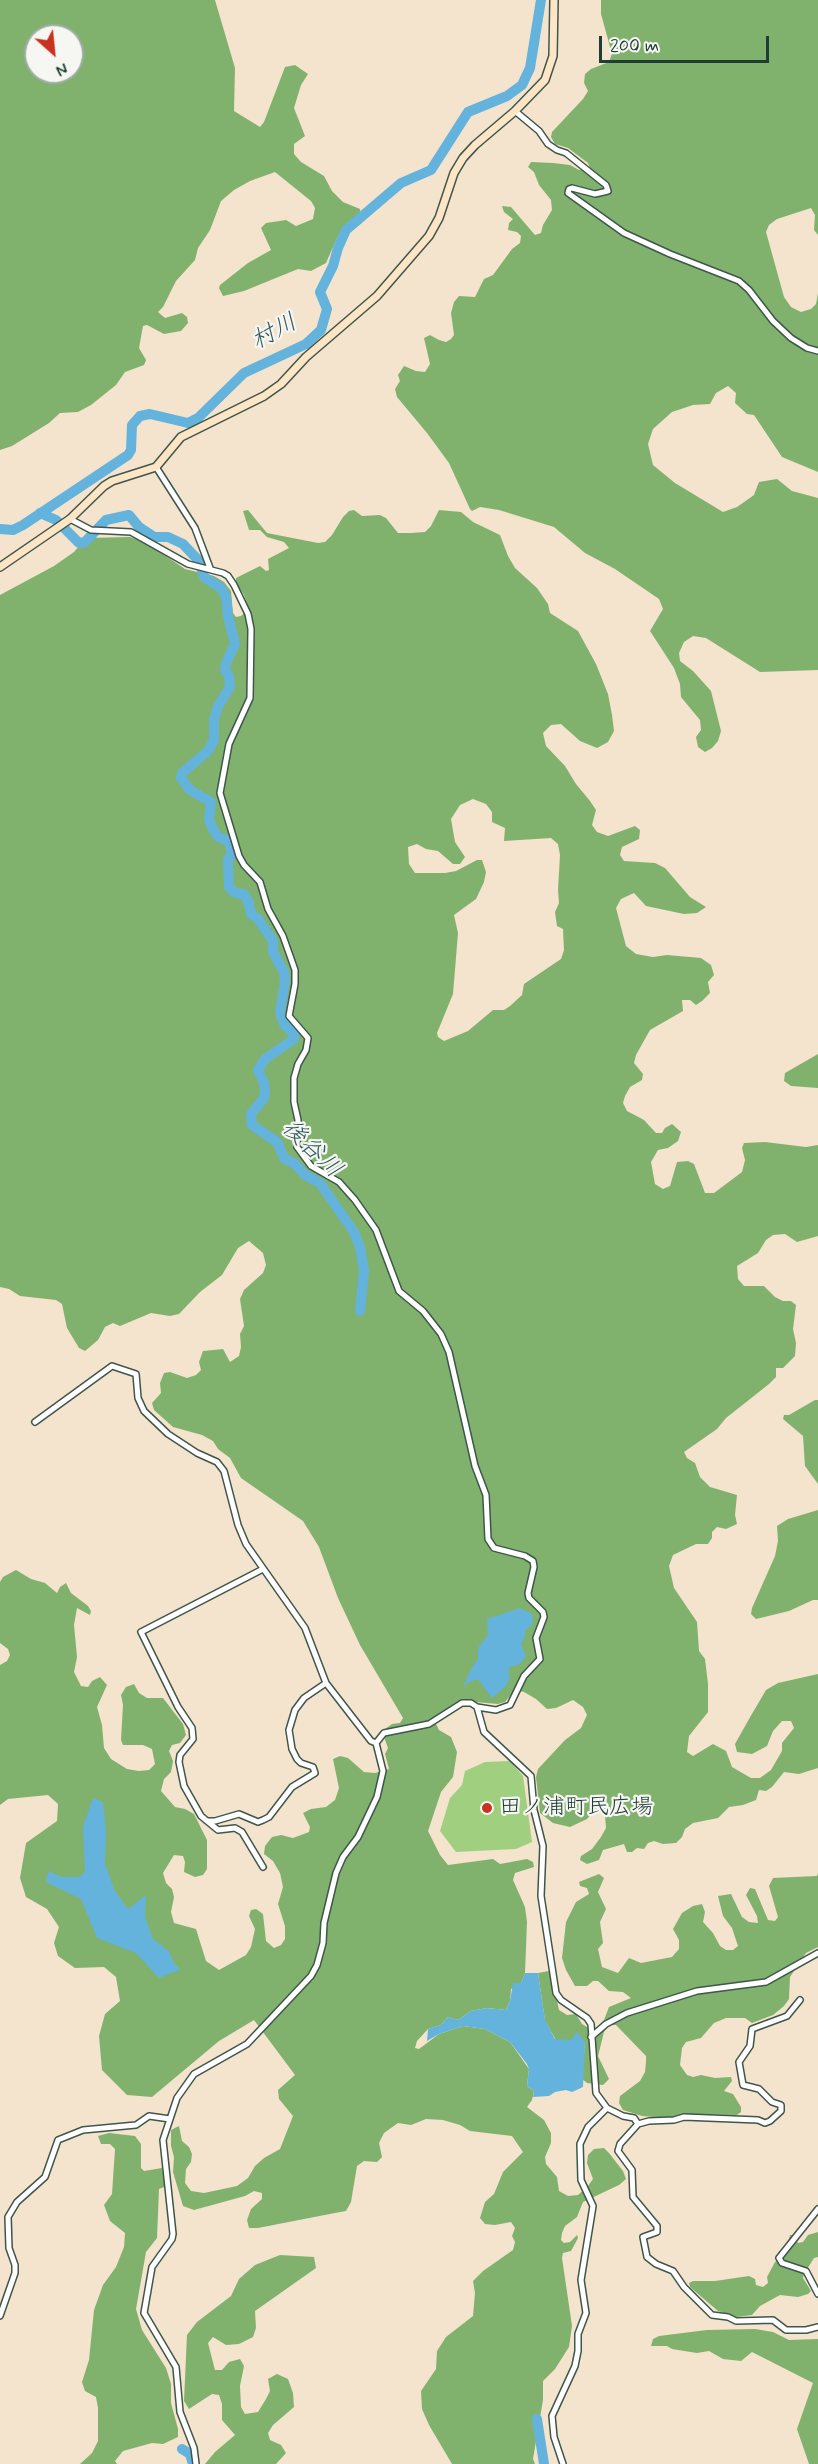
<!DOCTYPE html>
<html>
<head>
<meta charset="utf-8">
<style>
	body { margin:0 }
	#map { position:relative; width:818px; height:2464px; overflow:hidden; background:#f4e3cd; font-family:Mynerve,sans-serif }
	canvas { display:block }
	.north { position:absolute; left:24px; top:24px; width:60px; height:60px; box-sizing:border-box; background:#f6f6f2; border:2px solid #a0aca6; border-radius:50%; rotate:153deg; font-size:16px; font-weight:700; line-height:24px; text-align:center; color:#1f3d34 }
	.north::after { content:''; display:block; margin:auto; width:21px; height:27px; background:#c8321e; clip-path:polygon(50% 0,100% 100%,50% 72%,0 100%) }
	.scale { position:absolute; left:599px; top:36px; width:170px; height:27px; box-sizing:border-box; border:3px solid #1f3d34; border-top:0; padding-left:8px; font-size:18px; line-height:21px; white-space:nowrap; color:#1f3d34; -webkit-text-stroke:4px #f6f6f2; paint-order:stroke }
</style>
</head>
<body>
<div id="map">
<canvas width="818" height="2464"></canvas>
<div class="north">N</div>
<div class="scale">200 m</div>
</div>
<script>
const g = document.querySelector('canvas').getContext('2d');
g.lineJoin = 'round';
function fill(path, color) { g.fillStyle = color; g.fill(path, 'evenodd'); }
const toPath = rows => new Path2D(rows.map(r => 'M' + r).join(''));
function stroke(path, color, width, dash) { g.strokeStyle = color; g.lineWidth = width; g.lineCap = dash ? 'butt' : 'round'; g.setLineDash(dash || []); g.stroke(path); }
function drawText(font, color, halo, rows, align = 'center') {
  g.font = font + ' Mynerve,"Klee One",sans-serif'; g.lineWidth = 4.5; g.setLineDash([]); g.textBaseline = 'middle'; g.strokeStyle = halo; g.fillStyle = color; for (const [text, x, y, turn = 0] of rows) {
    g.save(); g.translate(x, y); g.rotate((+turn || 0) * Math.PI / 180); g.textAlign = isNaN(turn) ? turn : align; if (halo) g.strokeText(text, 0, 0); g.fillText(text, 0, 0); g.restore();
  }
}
const green = toPath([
	[510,1761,523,1776,532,1842,516,1849,456,1852,440,1831,450,1798,462,1785,465,1771,485,1762]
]);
const forest = toPath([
	[0,0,215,0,235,68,234,111,260,127,264,122,285,67,295,65,308,74,301,85,294,108,305,136,294,144,294,154,301,162,324,176,332,191,343,202,360,209,362,223,338,236,326,263,311,271,298,269,244,291,223,296,219,288,220,285,248,263,271,250,261,228,266,223,286,220,296,226,313,219,315,208,311,201,275,172,250,181,234,190,221,201,210,230,198,248,195,260,176,281,163,307,158,312,165,318,182,313,187,317,188,323,181,331,164,334,147,325,143,326,139,348,146,360,144,365,125,372,116,385,91,405,78,412,60,413,49,423,12,446,0,450],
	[36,36,72,36,72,72,36,72],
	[601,0,818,0,818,235,814,230,815,215,811,208,777,219,769,225,766,232,784,297,791,307,801,312,811,309,816,304,818,293,818,472,782,457,754,415,747,414,735,403,736,393,728,386,716,393,710,404,693,405,672,412,653,429,648,444,653,465,675,483,723,512,737,507,754,495,759,482,777,479,792,491,818,498,818,670,760,672,706,638,693,636,684,642,679,653,680,661,693,671,711,691,721,731,718,741,712,748,705,752,698,747,696,737,701,730,700,720,681,697,680,684,674,668,650,631,663,609,659,599,615,569,585,553,554,527,499,510,480,507,472,511,470,509,449,463,427,433,397,397,395,389,400,381,398,375,404,366,416,371,425,372,430,364,424,338,430,335,439,340,446,342,451,339,454,335,451,313,454,302,459,296,475,297,484,279,493,275,512,249,520,243,521,236,517,232,508,230,509,223,513,219,504,212,502,206,511,207,535,235,541,233,543,225,552,210,551,200,539,185,534,172,528,167,531,162,553,163,570,165,579,170,590,168,588,163,568,148,555,144,551,137,552,132,583,99,588,91,584,83,585,74,591,69,609,62,612,54,601,14],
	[248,510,267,533,318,543,325,542,332,535,343,517,349,511,354,510,362,516,380,515,386,518,398,533,411,533,425,532,431,526,439,510,461,512,473,522,500,535,508,556,515,568,537,588,548,604,550,613,578,631,596,664,608,694,612,715,614,731,608,742,597,748,580,741,561,724,551,725,543,733,546,746,565,766,576,784,590,801,596,810,592,825,597,832,608,836,635,826,640,830,639,839,622,847,620,855,624,861,655,863,665,868,690,897,706,907,697,913,684,914,646,906,634,893,621,899,616,908,626,946,636,954,653,957,667,955,701,958,711,965,714,975,708,982,710,993,702,1001,696,1005,690,1000,682,1000,683,1011,650,1030,636,1055,634,1063,643,1074,642,1080,630,1087,625,1096,623,1103,627,1111,644,1120,656,1133,662,1133,665,1128,672,1124,681,1132,678,1141,668,1148,658,1150,651,1162,655,1184,663,1189,670,1186,677,1162,688,1161,694,1164,705,1193,714,1193,742,1172,745,1160,742,1148,744,1143,765,1142,806,1147,818,1145,818,1236,797,1242,785,1234,773,1235,766,1240,758,1253,737,1266,738,1279,744,1286,764,1286,775,1297,783,1301,791,1301,796,1305,793,1329,796,1343,795,1356,783,1368,776,1368,776,1377,769,1384,726,1418,717,1429,684,1452,687,1458,695,1463,700,1477,710,1487,737,1495,735,1515,737,1524,726,1529,717,1527,712,1532,712,1538,708,1544,696,1544,673,1555,669,1566,674,1588,697,1622,699,1651,705,1659,708,1684,708,1712,689,1736,687,1752,693,1756,713,1744,726,1751,732,1767,751,1778,760,1778,771,1770,782,1751,782,1743,794,1728,791,1721,782,1721,773,1731,767,1746,752,1754,737,1752,735,1744,749,1719,766,1690,778,1683,818,1674,818,1768,799,1774,784,1772,772,1787,766,1791,759,1790,756,1800,743,1805,729,1807,718,1818,693,1823,685,1829,682,1837,676,1843,663,1844,654,1841,648,1843,644,1849,637,1848,632,1852,627,1852,624,1844,603,1850,599,1860,587,1864,580,1860,581,1856,592,1849,601,1837,606,1828,605,1815,600,1812,593,1812,587,1819,570,1827,553,1823,540,1813,536,1777,538,1769,565,1740,581,1728,587,1715,583,1707,573,1700,556,1708,547,1709,536,1699,524,1692,515,1690,505,1702,498,1704,463,1701,435,1722,439,1730,451,1737,457,1752,453,1777,441,1792,428,1831,440,1855,448,1865,493,1859,500,1864,527,1859,533,1862,534,1867,515,1873,513,1880,525,1907,527,1922,525,1973,521,1983,511,1989,510,2001,506,2010,487,2008,471,2011,458,2020,448,2017,441,2025,428,2029,417,2041,415,2048,419,2049,439,2034,463,2026,485,2029,510,2042,529,2069,527,2086,534,2091,532,2100,527,2107,544,2120,551,2133,551,2143,545,2157,546,2164,557,2177,559,2191,568,2196,578,2195,588,2186,593,2179,587,2163,588,2155,594,2149,604,2148,609,2153,623,2171,626,2179,619,2185,583,2202,577,2217,565,2226,562,2233,561,2240,564,2243,570,2242,577,2235,578,2238,571,2251,563,2253,562,2258,572,2326,569,2347,555,2369,543,2381,543,2400,533,2459,535,2464,452,2464,429,2425,422,2409,421,2391,436,2369,437,2351,446,2337,473,2316,475,2293,473,2281,483,2271,513,2250,515,2242,512,2236,515,2228,511,2222,495,2225,485,2224,480,2218,485,2202,494,2194,503,2172,523,2152,512,2136,470,2131,460,2125,443,2120,426,2119,411,2125,398,2123,384,2133,379,2143,382,2157,377,2162,364,2161,357,2166,351,2202,346,2211,335,2213,258,2228,249,2228,247,2220,251,2209,262,2199,262,2193,254,2191,245,2196,194,2210,183,2206,173,2172,174,2157,171,2146,171,2130,179,2126,182,2141,189,2147,192,2154,191,2162,186,2169,185,2183,191,2191,204,2193,237,2186,248,2178,255,2166,264,2158,280,2149,293,2116,279,2099,278,2090,295,2075,254,2020,219,2041,152,2097,127,2095,102,2070,99,2036,105,2014,120,2001,116,1977,104,1967,75,1968,58,1956,54,1943,59,1927,47,1909,26,1897,20,1878,26,1843,57,1821,58,1804,48,1795,8,1799,0,1805,0,1665,7,1661,10,1655,8,1649,0,1643,0,1582,3,1577,16,1570,31,1579,45,1583,57,1593,60,1587,66,1583,71,1593,88,1606,91,1611,90,1615,77,1608,74,1625,77,1657,74,1672,81,1686,88,1687,92,1681,100,1677,107,1685,97,1707,102,1725,104,1748,111,1759,127,1769,139,1771,149,1770,155,1764,152,1749,143,1745,123,1745,121,1740,123,1705,121,1695,126,1687,134,1684,139,1693,147,1698,163,1698,183,1724,186,1735,180,1743,172,1745,169,1751,173,1761,171,1772,164,1779,161,1791,175,1807,185,1809,194,1814,207,1840,207,1869,203,1875,195,1877,184,1872,185,1862,183,1856,174,1855,163,1873,166,1883,172,1889,174,1897,171,1912,174,1923,196,1929,206,1961,219,1970,246,1955,251,1947,255,1929,249,1916,251,1910,256,1909,263,1914,266,1941,274,1948,281,1945,285,1939,285,1926,278,1904,283,1887,280,1873,273,1861,264,1854,265,1846,272,1837,281,1835,293,1838,309,1832,310,1827,303,1813,311,1809,326,1807,335,1800,339,1788,333,1759,340,1756,348,1758,364,1772,375,1773,389,1769,385,1754,388,1748,383,1734,385,1729,392,1724,400,1723,403,1718,360,1645,338,1598,319,1547,303,1521,241,1478,230,1458,218,1449,213,1441,202,1435,173,1427,154,1410,152,1403,161,1393,160,1383,164,1373,170,1372,187,1378,196,1375,201,1370,199,1362,203,1351,223,1349,230,1362,239,1356,241,1347,240,1334,244,1326,240,1299,244,1290,263,1273,266,1265,263,1253,249,1241,238,1248,222,1275,200,1292,179,1314,170,1316,151,1313,120,1326,113,1323,105,1327,98,1340,85,1351,79,1348,67,1328,62,1304,56,1300,20,1296,9,1289,0,1287,0,595,54,566,74,552,86,538,130,537,147,543,185,569,214,576,224,582,231,591,233,613,236,617,241,616,249,609,244,595,236,583,236,578,260,566,266,571,269,570,268,559,289,548,284,542,267,537,260,530,249,530,243,511],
	[473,799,486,804,492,812,492,822,505,828,504,841,551,838,558,844,560,855,558,890,559,903,555,912,557,926,563,929,564,950,561,959,524,984,522,995,510,1006,504,1010,493,1010,468,1031,444,1041,438,1037,437,1033,453,994,458,933,454,915,476,899,484,882,486,872,482,860,477,860,456,871,445,873,415,873,409,864,408,847,417,844,426,849,438,851,453,864,460,864,465,857,455,842,451,819,460,805],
	[818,1054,818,1088,791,1086,784,1081,785,1073],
	[815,1400,818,1400,818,1484,805,1466,803,1436,783,1419,784,1415,789,1415],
	[818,1510,818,1600,813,1600,789,1611,756,1619,751,1614,752,1608,775,1556,778,1541,777,1526,788,1519],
	[818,1873,818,1947,806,1953,790,1977,789,1999,784,2006,773,2015,752,2023,745,2018,726,2018,714,2023,701,2038,686,2042,682,2048,680,2065,687,2075,693,2077,701,2075,715,2078,731,2077,732,2081,724,2091,733,2094,741,2107,741,2112,737,2115,684,2114,666,2118,642,2116,623,2110,619,2103,620,2096,640,2081,645,2072,646,2062,646,2056,616,2025,609,2025,604,2032,598,2056,609,2079,603,2085,587,2083,582,2079,585,2042,556,2040,545,2021,538,1973,549,1971,551,1973,559,2010,567,2015,576,2014,582,2024,594,2031,604,2020,609,2007,631,1998,623,1992,609,1991,598,1981,593,1981,587,1986,575,1986,566,1970,562,1958,566,1922,576,1902,589,1894,587,1888,580,1886,579,1882,599,1874,604,1878,598,1892,606,1909,600,1922,603,1943,598,1949,602,1967,618,1973,629,1958,641,1963,672,1957,679,1949,679,1940,673,1929,682,1913,693,1906,702,1904,705,1912,703,1922,713,1933,720,1946,726,1950,733,1950,738,1946,732,1928,723,1916,718,1896,731,1894,742,1917,749,1922,758,1923,757,1916,746,1895,750,1888,755,1889,768,1920,775,1921,778,1917,769,1886,773,1878,817,1876],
	[109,2133,135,2136,141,2144,141,2168,144,2171,162,2168,164,2181,164,2187,159,2189,157,2238,146,2252,136,2309,142,2330,166,2368,171,2384,171,2403,178,2429,178,2437,163,2444,152,2443,123,2451,115,2461,117,2464,80,2464,92,2453,98,2441,98,2408,96,2397,85,2391,82,2382,89,2360,94,2310,103,2285,116,2267,124,2247,125,2233,110,2221,104,2205,112,2194,115,2149,110,2144,101,2144,98,2136],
	[818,2232,818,2257,814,2258,804,2274,803,2278,811,2291,808,2294,798,2297,780,2295,760,2306,752,2315,736,2317,718,2311,690,2287,689,2283,693,2281,715,2281,749,2276,755,2279,756,2285,763,2287,768,2283,767,2277,775,2262,784,2256,790,2235,794,2235,798,2243,803,2242,808,2235],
	[280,2255,314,2257,316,2268,255,2311,256,2328,253,2337,239,2344,226,2345,213,2337,208,2343,215,2370,222,2370,229,2362,240,2359,244,2366,240,2386,241,2407,245,2414,258,2412,266,2399,270,2391,268,2379,277,2374,288,2379,293,2393,294,2407,273,2425,268,2433,270,2440,281,2445,286,2453,276,2464,205,2464,215,2452,235,2435,222,2420,222,2404,219,2395,212,2394,189,2409,184,2401,187,2335,197,2322,231,2296,239,2279,255,2265],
	[755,2329,773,2332,789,2340,818,2339,818,2464,809,2464,797,2429,813,2383,752,2352,741,2361,723,2359,709,2351,697,2353,672,2349,667,2346,651,2346,653,2339,659,2336,707,2330]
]);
const water = toPath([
	[520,1608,532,1614,533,1623,525,1631,525,1637,521,1644,526,1656,520,1664,508,1668,510,1677,506,1686,492,1698,478,1679,469,1682,463,1687,471,1669,478,1659,478,1648,488,1635,487,1619],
	[93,1798,103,1802,106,1833,105,1864,115,1891,128,1909,146,1895,145,1917,153,1939,169,1951,174,1964,181,1969,159,1978,136,1953,97,1938,81,1899,46,1882,49,1871,61,1877,79,1877,85,1872,83,1827],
	[525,1973,538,1973,545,2020,555,2039,571,2040,577,2032,585,2042,583,2087,572,2092,566,2090,555,2092,549,2096,533,2097,534,2091,527,2086,529,2069,527,2064,510,2042,485,2029,463,2026,439,2034,427,2041,428,2029,441,2025,448,2017,458,2020,471,2011,487,2008,506,2010,510,2001,513,1983,521,1983]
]);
const river = toPath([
	[40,513,56,520,79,543,85,542,106,520,129,515,139,527,154,537,168,537,183,544,199,561,204,577,221,588,226,597,228,616,235,644,226,663,225,670,229,676,230,687,218,706,214,720,214,740,208,751,182,773,181,778,190,790,211,802,209,819,212,827,218,837,229,841,232,853,228,860,229,887,235,893,244,894,249,903,251,914,258,919,273,941,273,952,284,972,285,981,280,1012,284,1024,294,1034,294,1039,265,1059,258,1070,264,1083,265,1092,264,1098,251,1114,252,1125,277,1142,284,1158,295,1164,305,1175,320,1183,354,1232,360,1247,364,1271,360,1311],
	[0,529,13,530,23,525,128,455,131,450,132,425,140,416,150,414,188,423,198,418,244,373,306,344,321,330,327,309,320,292,333,266,338,248,346,230,401,183,431,170,468,112,507,96,522,85,530,68,541,0],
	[537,2419,544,2464],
	[182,2449,190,2454,193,2464]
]);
const minor = toPath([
	[515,111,539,131,548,144,557,150,566,153,606,185,608,191,595,194,572,188,569,189,568,193,624,233,670,254,739,281,749,290,773,321,791,338,807,348,818,351],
	[156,467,195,528,210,568],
	[70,519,91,530,131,532,188,564,223,573,228,576,234,585,248,614,251,629,250,698,229,744,220,793,239,856,244,865,260,882,268,909,283,936,295,970,295,984,289,1016,308,1038,306,1050,298,1064,294,1078,294,1102,298,1120,297,1147,311,1166,339,1182,355,1200,376,1230,399,1291,423,1311,441,1334,449,1352,475,1466,486,1495,488,1539,494,1548,525,1556,533,1561,534,1567,528,1593,529,1598,543,1612,544,1617,536,1638,540,1659,524,1676,510,1705,496,1710,477,1707,471,1703,462,1703,429,1724,384,1733,376,1743],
	[35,1422,112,1366,136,1374,138,1398,144,1411,168,1434,197,1453,217,1462,224,1471,238,1525,246,1544,305,1628,326,1683,371,1741,376,1743,383,1771,377,1797,358,1837,343,1857,336,1873,324,1923,323,1943,317,1965,311,1976,247,2044,194,2074,177,2098,163,2140,173,2234,172,2239,152,2267,144,2313,176,2367,180,2412,194,2448,196,2464],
	[263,1569,141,1632,178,1707,192,1728,193,1739,180,1755,179,1762,184,1786,201,1816,207,1821,215,1821,239,1814,258,1822,263,1820,269,1817,292,1787,315,1773,313,1767,301,1763,297,1759,292,1749,289,1730,295,1710,304,1698,326,1683],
	[477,1707,484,1732,531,1776,534,1810,543,1846,541,1896,556,1993,561,2000,587,2018,591,2024,596,2093,607,2108,623,2116,634,2118,638,2124],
	[207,1821,218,1830,235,1828,242,1832,263,1867],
	[800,2000,787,2016,752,2029,750,2046,739,2062,743,2085,759,2089,772,2102,781,2105,781,2111,770,2121,765,2123,758,2120,684,2117,674,2120,649,2121,638,2124,620,2144,618,2151,632,2170,633,2197,657,2226,657,2232,643,2237,647,2257,656,2264,673,2271,684,2287,712,2315,728,2317,736,2321,773,2320,786,2330,806,2330,818,2327],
	[591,2037,606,2024,627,2013,697,1991,766,1982,818,1953],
	[818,2209,779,2258,782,2263,806,2271,818,2294],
	[0,2316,15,2273,15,2265,9,2248,8,2217,17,2202,45,2177,58,2140,83,2130,136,2125,149,2116,170,2119],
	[563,2464,554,2437,552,2416,575,2366,578,2351,578,2334,586,2313,581,2280,593,2206,581,2180,580,2144,588,2127,607,2108]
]);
const secondary = toPath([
	[0,567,70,519,104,486,112,481,156,467,181,437,264,396,281,384,306,357,377,296,429,236,439,218,454,173,463,158,475,145,515,111,545,80,553,56,554,0]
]);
const markers = [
	[487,1808,6,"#c8321e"]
];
const poiNames = [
	["田ノ浦町民広場",499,1808]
];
const waterNames = [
	["村川",275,333,-28],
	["後谷川",311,1150,44]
];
fill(green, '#a0d07f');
fill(forest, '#80b26e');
fill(water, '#63b3dd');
stroke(river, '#63b3dd', 10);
stroke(minor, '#3f564b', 8);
stroke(secondary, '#3f564b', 10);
stroke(minor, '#fff', 5);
stroke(secondary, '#fde5c5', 7);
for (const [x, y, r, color] of markers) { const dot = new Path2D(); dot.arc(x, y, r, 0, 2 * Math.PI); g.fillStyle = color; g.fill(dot); stroke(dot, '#f6f6f2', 2); }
drawText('22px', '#1f3d34', '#f6f6f2', poiNames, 'left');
drawText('italic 24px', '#305a5e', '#f6f6f2', waterNames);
</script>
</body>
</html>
